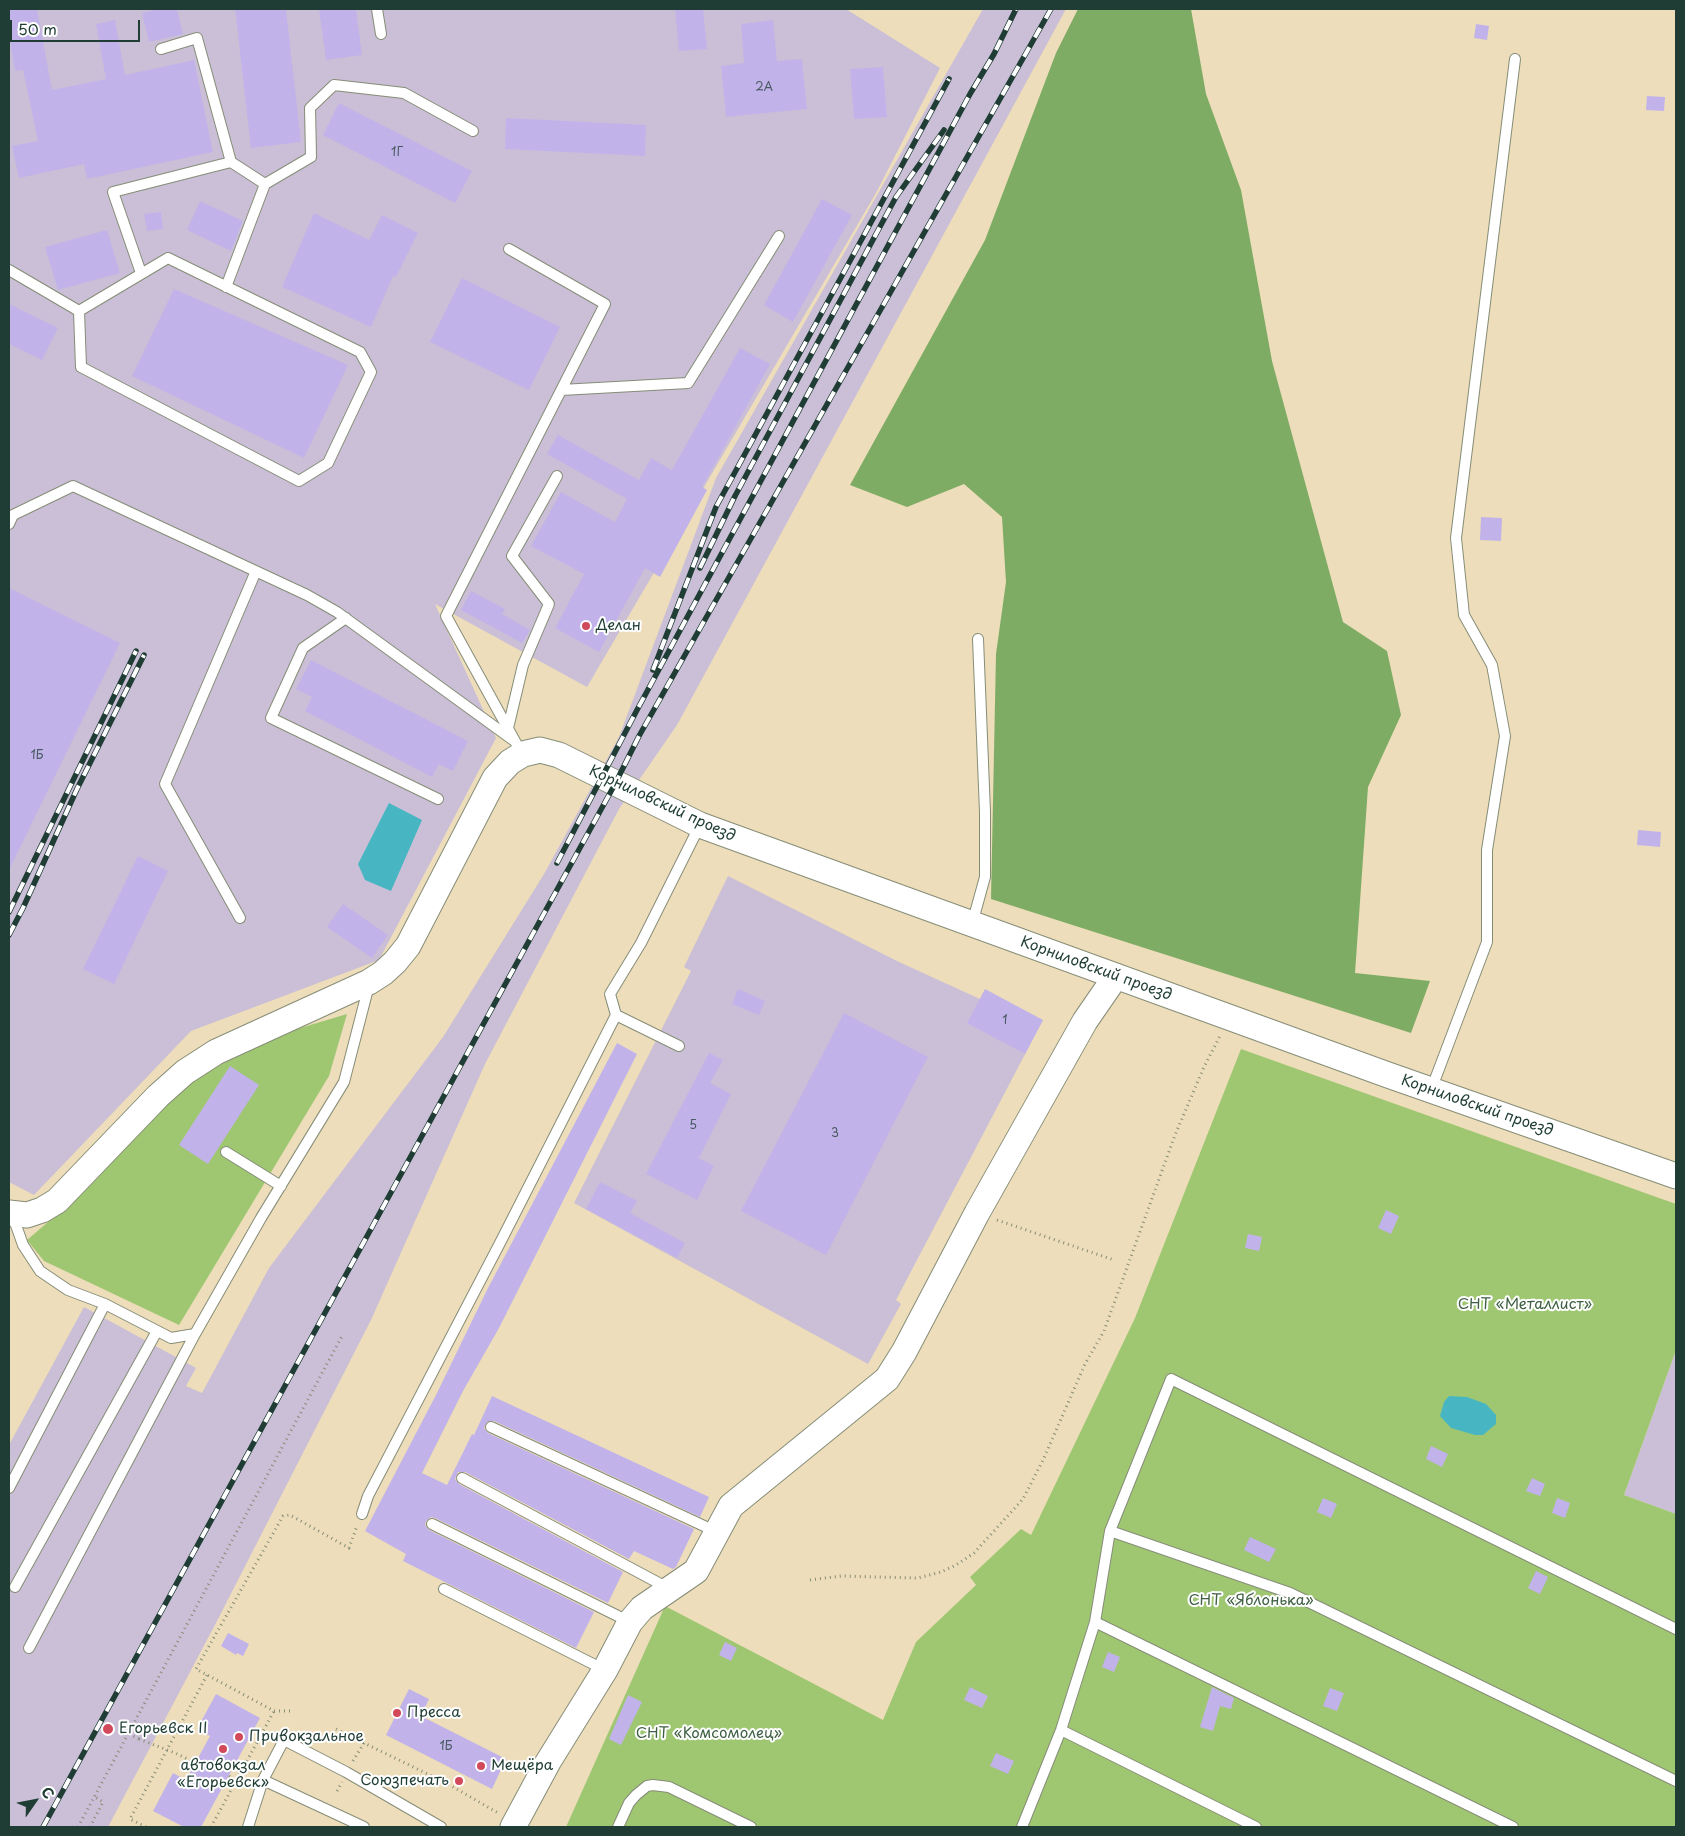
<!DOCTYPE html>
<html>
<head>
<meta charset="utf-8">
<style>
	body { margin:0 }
	#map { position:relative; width:1685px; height:1836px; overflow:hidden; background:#edddba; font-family:"Playpen Sans",sans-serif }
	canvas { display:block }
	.frame { position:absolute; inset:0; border:10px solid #1f3d34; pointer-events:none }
	.north { position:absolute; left:10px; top:1776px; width:50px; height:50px; -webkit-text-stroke:4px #fff; paint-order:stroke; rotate:57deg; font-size:14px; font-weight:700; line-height:20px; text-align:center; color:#1f3d34 }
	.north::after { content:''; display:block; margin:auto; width:18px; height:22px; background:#1f3d34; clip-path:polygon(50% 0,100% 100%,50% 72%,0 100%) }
	.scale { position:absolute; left:10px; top:20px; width:130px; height:22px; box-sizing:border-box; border:2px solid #1f3d34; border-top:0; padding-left:6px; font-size:15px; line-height:18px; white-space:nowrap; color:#1f3d34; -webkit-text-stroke:4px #fff; paint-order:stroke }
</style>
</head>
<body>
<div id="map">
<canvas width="1685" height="1836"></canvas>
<div class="frame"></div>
<div class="north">С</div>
<div class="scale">50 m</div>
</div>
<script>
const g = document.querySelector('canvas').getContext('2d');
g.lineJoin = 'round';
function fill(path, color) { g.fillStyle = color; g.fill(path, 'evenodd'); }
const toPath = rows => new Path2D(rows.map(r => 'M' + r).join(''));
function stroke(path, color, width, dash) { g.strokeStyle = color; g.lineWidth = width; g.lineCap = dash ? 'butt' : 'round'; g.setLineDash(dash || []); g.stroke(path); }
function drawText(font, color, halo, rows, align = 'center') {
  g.font = font + ' "Playpen Sans",sans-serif'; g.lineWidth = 4; g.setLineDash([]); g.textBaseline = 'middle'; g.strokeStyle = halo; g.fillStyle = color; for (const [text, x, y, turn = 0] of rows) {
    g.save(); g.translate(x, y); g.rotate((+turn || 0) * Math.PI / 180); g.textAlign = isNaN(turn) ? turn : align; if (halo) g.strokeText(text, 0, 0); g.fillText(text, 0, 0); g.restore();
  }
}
const industrial = toPath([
	[9,9,846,9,940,68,876,193,587,687,435,604,496,738,379,960,191,1031,34,1195,9,1182],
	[983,9,1066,9,677,725,619,809,485,1064,371,1320,217,1621,108,1827,9,1827,9,1445,84,1307,196,1368,186,1386,202,1393,269,1268,443,1037,544,874,619,737,716,478],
	[728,876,899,962,980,999,1043,1020,896,1300,901,1304,868,1364,574,1203,691,971,684,967],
	[1676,1350,1676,1514,1624,1495]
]);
const green = toPath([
	[347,1014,329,1076,179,1325,44,1261,27,1240,48,1222,191,1075,250,1043],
	[1241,1049,1676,1204,1676,1350,1624,1495,1676,1514,1676,1827,566,1827,665,1606,883,1720,916,1642,976,1585,970,1577,1021,1529,1031,1535,1135,1318]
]);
const forest = toPath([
	[1078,9,1191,9,1206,94,1241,190,1272,361,1343,622,1387,651,1401,715,1368,787,1355,973,1430,981,1411,1033,991,899,996,654,1006,582,1002,517,964,484,907,507,850,485,985,240,1056,53]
]);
const water = toPath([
	[389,803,422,820,391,891,365,880,358,864],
	[1449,1396,1467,1397,1486,1404,1496,1415,1496,1424,1483,1435,1475,1435,1451,1428,1440,1416,1444,1402]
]);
const building = toPath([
	[9,9,37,9,52,90,106,79,96,24,115,20,125,75,194,60,213,152,87,179,84,164,19,178,12,146,38,141,23,70,15,71,9,34],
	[158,9,177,9,183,34,149,42,142,13],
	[235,9,286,9,301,142,251,148],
	[319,9,356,9,362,55,326,60],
	[675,9,703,9,707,49,679,51],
	[773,20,777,61,802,59,807,109,726,117,721,66,744,63,741,24],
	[1476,24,1489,26,1487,40,1474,38],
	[883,67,887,117,854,119,850,69],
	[1647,96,1665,97,1664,111,1646,110],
	[339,103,472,171,455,203,323,135],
	[506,118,646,125,645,156,505,149],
	[822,199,852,215,793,322,764,305],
	[200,201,243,221,231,251,187,230],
	[161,212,163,229,147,231,144,214],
	[314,213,369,240,382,215,418,233,396,277,393,276,371,327,282,287],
	[107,230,120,273,58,290,45,247],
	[462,278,560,327,529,390,430,342],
	[174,289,348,365,304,458,132,376],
	[9,304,58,328,42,360,9,344],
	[740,348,770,364,702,487,707,490,660,577,645,568,599,652,555,628,584,574,531,546,561,492,615,522,627,499,547,454,558,435,639,480,651,458,672,470],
	[1481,517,1502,518,1501,541,1480,540],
	[9,588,120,643,9,870],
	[471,591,505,609,502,614,530,630,522,643,461,610],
	[311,660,468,741,453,771,439,764,432,777,305,711,312,697,296,689],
	[1638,830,1661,832,1660,847,1637,845],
	[138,856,168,871,114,984,83,969],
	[343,904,388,935,372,958,327,927],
	[738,989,765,1001,759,1015,732,1004],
	[985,989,1043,1020,1025,1054,967,1023],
	[844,1013,928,1057,826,1255,741,1211],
	[617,1043,637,1054,499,1328,463,1391,422,1473,447,1485,472,1434,474,1435,492,1396,709,1497,700,1517,494,1421,487,1422,484,1428,488,1433,694,1529,676,1567,673,1569,634,1551,629,1559,465,1472,458,1472,455,1479,459,1484,623,1572,608,1603,435,1518,431,1517,426,1521,425,1525,429,1530,594,1612,576,1648,403,1561,406,1554,365,1531,437,1393,488,1288],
	[709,1053,723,1060,710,1083,731,1094,699,1158,714,1166,697,1200,646,1174],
	[230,1066,259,1085,208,1164,179,1145],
	[600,1182,637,1201,630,1213,685,1243,677,1258,586,1209],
	[1386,1210,1399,1216,1391,1234,1378,1228],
	[1248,1234,1262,1237,1259,1251,1245,1248],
	[1431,1446,1448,1454,1442,1467,1426,1459],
	[1532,1478,1545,1484,1540,1496,1526,1491],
	[1323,1498,1337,1504,1331,1518,1317,1512],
	[1557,1498,1570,1503,1565,1518,1552,1513],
	[1250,1537,1276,1549,1269,1562,1244,1550],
	[1536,1571,1548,1577,1540,1594,1528,1588],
	[228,1633,249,1644,243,1656,237,1653,236,1655,221,1646],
	[725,1642,737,1648,731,1661,719,1655],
	[1108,1652,1120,1657,1114,1672,1102,1667],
	[970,1687,988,1696,982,1708,964,1700],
	[1212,1687,1234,1698,1231,1709,1220,1706,1213,1731,1200,1727],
	[1330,1688,1344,1693,1337,1711,1323,1706],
	[409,1689,429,1699,421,1716,506,1759,492,1789,386,1735],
	[216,1694,260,1718,201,1827,184,1827,153,1811,173,1773,186,1780,210,1736,197,1729],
	[628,1695,642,1702,621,1745,609,1739],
	[996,1753,1014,1761,1008,1774,990,1766]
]);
const path = toPath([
	[997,1220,1114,1260],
	[810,1580,841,1576,918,1578,941,1572,956,1565,974,1553,1023,1499,1044,1458,1085,1364,1104,1331,1175,1135,1204,1067,1220,1036],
	[290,1711,274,1711,196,1669,283,1516,290,1515,349,1548,357,1526],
	[336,1729,364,1743],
	[129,1734,139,1739],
	[353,1761,364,1743,448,1784,498,1813],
	[229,1776,236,1782],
	[337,1791,342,1782],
	[78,1827,342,1336],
	[90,1827,103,1802,95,1797],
	[146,1827,130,1819,207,1675],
	[211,1827,274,1711]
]);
const service = toPath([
	[377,9,381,34],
	[161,49,197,38,231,162],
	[265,184,311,157,310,108,334,85,404,93,473,131],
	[509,249,605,304,446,616,522,754],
	[168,258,360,352,371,372,328,463,299,481,81,367,79,311,168,258],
	[9,270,79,311],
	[141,273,113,192,231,162,265,184,226,287],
	[561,390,688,383,779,236],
	[9,524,13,515,73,486,307,595,337,612,513,740],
	[346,618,303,648,271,718,438,799],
	[508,728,523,665,549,604,512,556,557,476],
	[240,918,165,784,256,571],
	[972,924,985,877,985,812,978,639],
	[616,1015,679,1046],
	[1431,1090,1487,942,1487,850,1505,736,1492,665,1464,615,1456,538,1515,59],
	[226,1152,281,1186],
	[12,1214,23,1245,40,1271,68,1290,105,1304,171,1338,195,1334,261,1218,344,1082,369,985],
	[491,1427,717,1532],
	[462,1478,668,1588],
	[9,1488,105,1304],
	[362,1514,368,1496,501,1241,616,1015,610,994,641,943,700,825],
	[432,1524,630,1622],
	[1110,1531,1290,1593,1676,1781],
	[15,1587,157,1331],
	[444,1589,605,1670],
	[1095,1622,1513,1827],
	[29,1648,195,1334],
	[1061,1730,1256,1827],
	[248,1827,263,1780],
	[364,1827,263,1780,284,1740,346,1772,441,1827],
	[618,1827,629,1803,636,1795,647,1786,653,1785,669,1787,751,1827],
	[1022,1827,1061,1730,1095,1622,1110,1531,1171,1379,1676,1629]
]);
const tertiary = toPath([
	[9,1213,27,1215,42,1210,57,1201,158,1096,185,1072,216,1052,369,982,383,973,395,962,408,946,495,778,510,762,523,754,540,750,559,755,700,825,1388,1075,1676,1176],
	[513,1827,548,1762,605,1670,630,1622,642,1608,696,1571,731,1506,887,1379,904,1352,977,1213,1085,1021,1116,976]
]);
const rail = toPath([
	[700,568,735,496,896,197,944,130],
	[653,670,716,507,949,79],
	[557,863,637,710,970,94,994,54,1016,9],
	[9,912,136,651],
	[9,935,23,908,77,789,144,655],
	[43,1827,615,784,639,736,1051,9]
]);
const pathBridge = toPath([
	[139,1739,175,1753,196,1763]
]);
const markers = [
	[586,626,5,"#d1495b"],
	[397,1713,5,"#d1495b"],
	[108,1729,6,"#d1495b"],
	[239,1737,5,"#d1495b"],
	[223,1749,5,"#d1495b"],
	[481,1766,5,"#d1495b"],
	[459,1781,5,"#d1495b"]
];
const numberNames = [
	["2А",764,88],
	["1Г",397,153],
	["1Б",37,756],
	["1",1005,1021],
	["5",693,1126],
	["3",835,1134],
	["1Б",446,1747]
];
const poiNames = [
	["Делан",596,626],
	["Пресса",407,1713],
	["Егорьевск II",119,1729],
	["Привокзальное",249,1737],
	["автовокзал",223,1766,"center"],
	["«Егорьевск»",223,1783,"center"],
	["Мещёра",491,1766],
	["Союзпечать",449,1781,"right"]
];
const streetNames = [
	["Корниловский проезд",662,804,25],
	["Корниловский проезд",1096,969,20],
	["Корниловский проезд",1477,1106,19]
];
const parkNames = [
	["СНТ «Металлист»",1525,1305],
	["СНТ «Яблонька»",1251,1601],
	["СНТ «Комсомолец»",709,1734]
];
fill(industrial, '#cabfd6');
fill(green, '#9fc772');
fill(forest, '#7fac64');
fill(water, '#48b6c2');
fill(building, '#c1b3e9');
stroke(service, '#868d77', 12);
stroke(tertiary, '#868d77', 27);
stroke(path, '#868d77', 3, [1, 4]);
stroke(service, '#fff', 10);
stroke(tertiary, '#fff', 25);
stroke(rail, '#1f3d34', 5.5);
stroke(rail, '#fff', 4, [11]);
stroke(pathBridge, '#868d77', 3, [1, 4]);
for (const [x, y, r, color] of markers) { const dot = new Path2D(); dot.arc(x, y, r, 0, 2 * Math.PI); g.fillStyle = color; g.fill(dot); stroke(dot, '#fff', 2); }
drawText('12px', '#485a61', null, numberNames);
drawText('15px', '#1f3d34', '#fff', poiNames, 'left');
drawText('15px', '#1f3d34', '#fff', streetNames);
drawText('15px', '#3f6044', '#fff', parkNames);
</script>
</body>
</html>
